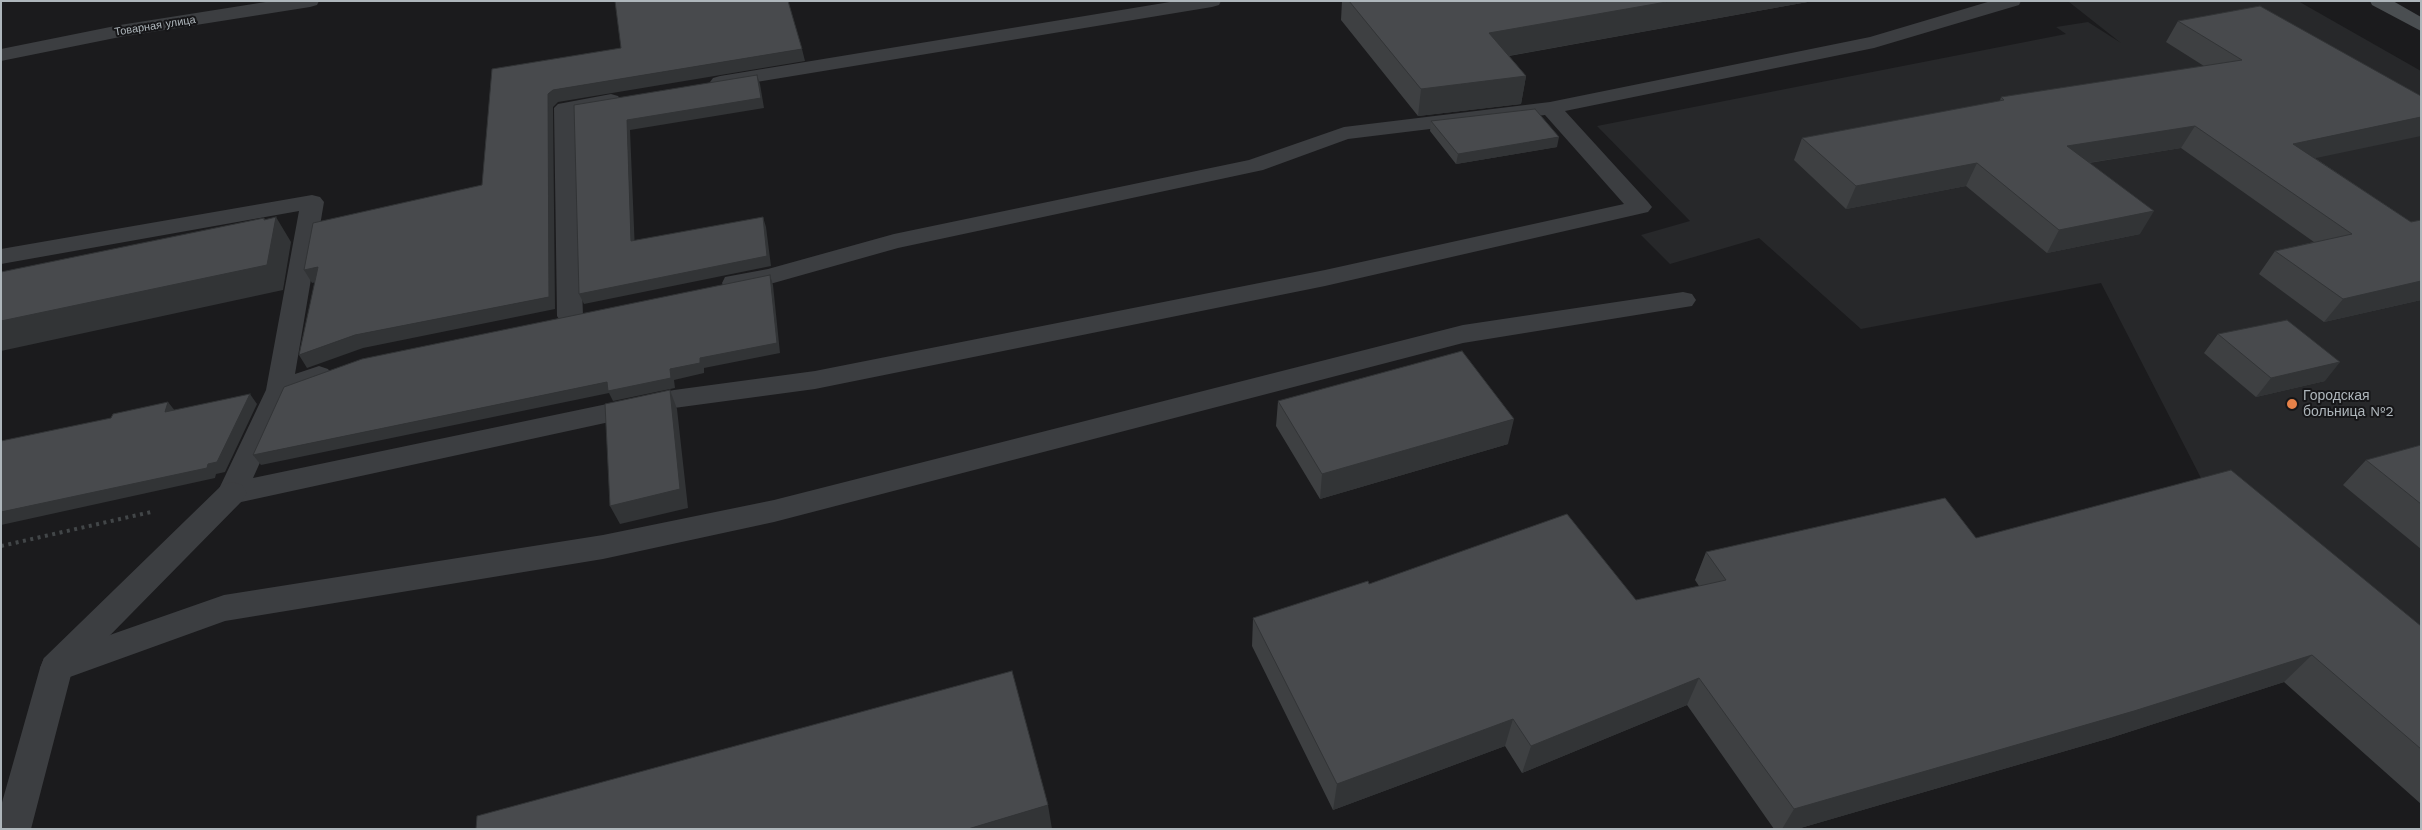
<!DOCTYPE html>
<html>
<head>
<meta charset="utf-8">
<style>
	body { margin:0 }
	#map { position:relative; width:2422px; height:830px; overflow:hidden; background:#1b1b1d; font-family:"Work Sans",sans-serif }
	canvas { display:block }
	.frame { position:absolute; inset:0; border:2px solid #aeb6bb; pointer-events:none }
</style>
</head>
<body>
<div id="map">
<canvas width="2422" height="830"></canvas>
<div class="frame"></div>
</div>
<script>
const g = document.querySelector('canvas').getContext('2d');
g.lineJoin = 'round';
function fill(path, color) { g.fillStyle = color; g.fill(path, 'evenodd'); }
const toPath = rows => new Path2D(rows.map(r => 'M' + r).join(''));
function stroke(path, color, width, dash) { g.strokeStyle = color; g.lineWidth = width; g.lineCap = dash ? 'butt' : 'round'; g.setLineDash(dash || []); g.stroke(path); }
function drawText(font, color, halo, rows, align = 'center') {
  g.font = font + ' "Work Sans",sans-serif'; g.lineWidth = 4; g.setLineDash([]); g.textBaseline = 'middle'; g.strokeStyle = halo; g.fillStyle = color; for (const [text, x, y, turn = 0] of rows) {
    g.save(); g.translate(x, y); g.rotate((+turn || 0) * Math.PI / 180); g.textAlign = isNaN(turn) ? turn : align; if (halo) g.strokeText(text, 0, 0); g.fillText(text, 0, 0); g.restore();
  }
}
const built = toPath([
	[2076,1,2298,1,2421,71,2421,665,2202,480,2101,283,1861,329,1759,238,1670,264,1641,235,1690,221,1597,126,2066,34,2056,27,2088,22,2121,43,2069,2]
]);
const path = toPath([
	[1,546,151,512]
]);
const service = toPath([
	[1176,1,1221,1,1219,5,1212,7,720,88,713,86,710,82,713,78,720,76,1176,1],
	[1991,1,2021,1,2019,5,1874,48,1565,111,1648,202,1652,207,1648,212,1325,286,815,389,674,408,232,504,222,501,217,493,266,390,299,211,1,264,1,249,312,195,320,197,324,202,295,374,319,366,328,369,332,375,328,381,290,396,253,478,674,390,815,371,1325,270,1624,204,1545,115,1348,139,1263,170,898,248,770,284,734,291,725,289,722,283,725,277,768,269,894,234,1249,160,1344,127,1550,102,1870,37,1991,1],
	[611,94,618,96,621,100,618,104,576,112,583,316,579,322,570,324,561,322,557,316,554,108,558,104,611,94],
	[1683,292,1692,294,1696,300,1692,306,1463,343,774,522,603,559,225,621,56,682,44,678,40,668,44,658,224,595,603,535,774,500,1463,325,1683,292]
]);
const minor = toPath([
	[272,1,319,1,317,5,310,7,120,37,1,61,1,49,120,25,272,1],
	[232,482,242,485,247,493,242,501,71,675,31,829,1,829,1,806,40,668,44,658,222,485,232,482]
]);
const secondary = toPath([
	[2370,1,2393,1,2421,17,2421,31,2372,5,2370,1]
]);
const wall = toPath([
	[1342,1,1813,1,1509,56,1526,76,1521,104,1418,116,1341,20],
	[2260,6,2315,158,2411,222,2421,220,2421,300,2324,322,2259,274,2275,251,2314,242,2181,148,2089,163,2140,234,2047,253,1966,186,1846,209,1794,160,1802,138,2000,101,2001,97,2204,66,2166,42,2178,21],
	[1431,121,1557,147,1456,164,1430,131],
	[2218,334,2325,381,2256,397,2204,353],
	[1278,401,1508,444,1320,499,1276,426],
	[2421,445,2421,549,2343,485,2366,460],
	[1976,538,2421,626,2421,804,2284,682,2110,738,1797,829,1774,829,1687,705,1522,773,1505,746,1333,810,1252,646,1253,618,1369,584,1636,600,1699,586,1695,580,1706,552]
]);
const shadedWall = toPath([
	[1672,1,1813,1,1485,60,1489,33],
	[802,49,805,61,558,102,553,107,555,309,363,348,307,368,299,355,355,335,549,297,548,94,553,90],
	[757,75,760,84,764,108,630,130,635,252,631,241,627,120],
	[1526,76,1521,104,1418,116,1421,89],
	[2421,117,2421,136,2278,166,2293,144],
	[2195,126,2181,148,2055,168,2067,146],
	[1559,137,1557,147,1456,164,1458,154],
	[1977,163,1966,186,1846,209,1856,186],
	[2154,211,2140,234,2047,253,2059,230],
	[276,217,291,242,283,290,1,351,1,321,264,220,264,218,273,232],
	[763,217,766,227,771,266,584,304,579,294],
	[318,267,326,280,312,283,304,270],
	[770,275,773,285,780,353,704,368,704,373,674,380,675,388,613,401,609,393,261,465,253,455,670,369,700,358],
	[2421,281,2421,300,2324,322,2343,299],
	[2340,362,2325,381,2256,397,2271,378],
	[670,390,677,409,688,508,620,524,610,506],
	[250,394,257,404,225,472,216,474,215,478,1,525,1,512,208,464],
	[168,402,176,412,165,412],
	[1514,419,1508,444,1320,499,1322,474],
	[2312,655,2284,682,2110,738,1797,829,1782,829,1794,809],
	[1699,678,1687,705,1522,773,1531,746],
	[1513,719,1505,746,1333,810,1337,784],
	[1048,805,1052,829,968,829]
]);
const building = toPath([
	[615,1,788,1,802,49,553,90,548,94,549,297,355,335,299,355,318,267,304,270,313,223,482,185,492,69,621,48,615,1],
	[1349,1,1672,1,1489,33,1526,76,1421,89,1349,1],
	[2260,6,2421,96,2421,117,2293,144,2411,222,2421,220,2421,281,2343,299,2275,251,2352,234,2195,126,2067,146,2154,211,2059,230,1977,163,1856,186,1802,138,2004,100,2001,97,2242,60,2178,21,2260,6],
	[757,75,761,98,627,120,631,241,763,217,767,256,579,294,574,105,757,75],
	[1535,109,1559,137,1458,154,1431,121,1535,109],
	[276,217,267,265,1,321,1,272,264,218,264,220,276,217],
	[770,275,777,343,700,358,700,363,670,369,671,378,608,391,607,382,253,455,284,387,362,359,770,275],
	[2287,320,2340,362,2271,378,2218,334,2287,320],
	[1462,351,1514,419,1322,474,1278,401,1462,351],
	[670,390,680,489,610,506,605,404,670,390],
	[250,394,217,462,208,464,207,468,1,512,1,441,111,418,113,414,168,402,165,412,250,394],
	[2421,445,2421,504,2366,460,2421,445],
	[2231,470,2421,626,2421,749,2312,655,2134,711,1794,809,1699,678,1531,746,1513,719,1337,784,1253,618,1368,581,1369,584,1567,514,1636,600,1726,580,1706,552,1945,498,1976,538,2231,470],
	[1012,671,1048,805,968,829,476,829,477,816,1012,671]
]);
const markers = [
	[2292,404,6,"#e68249"]
];
const farStreetnames = [
	["Товарная улица",155,26,-9]
];
const poiNames = [
	["Городская",2303,396],
	["больница №2",2303,412]
];
fill(built, '#27282a');
stroke(path, '#424648', 4, [3, 4.5]);
fill(service, '#3c3e41');
fill(minor, '#3c3e41');
fill(secondary, '#4a4e51');
fill(wall, '#3e4042');
fill(shadedWall, '#323436');
fill(building, '#484a4d');
stroke(building, '#323436', 1);
for (const [x, y, r, color] of markers) { const dot = new Path2D(); dot.arc(x, y, r, 0, 2 * Math.PI); g.fillStyle = color; g.fill(dot); stroke(dot, '#161618', 2); }
drawText('11px', '#aeb6bb', '#161618', farStreetnames);
drawText('14px', '#aeb6bb', '#161618', poiNames, 'left');
</script>
</body>
</html>
